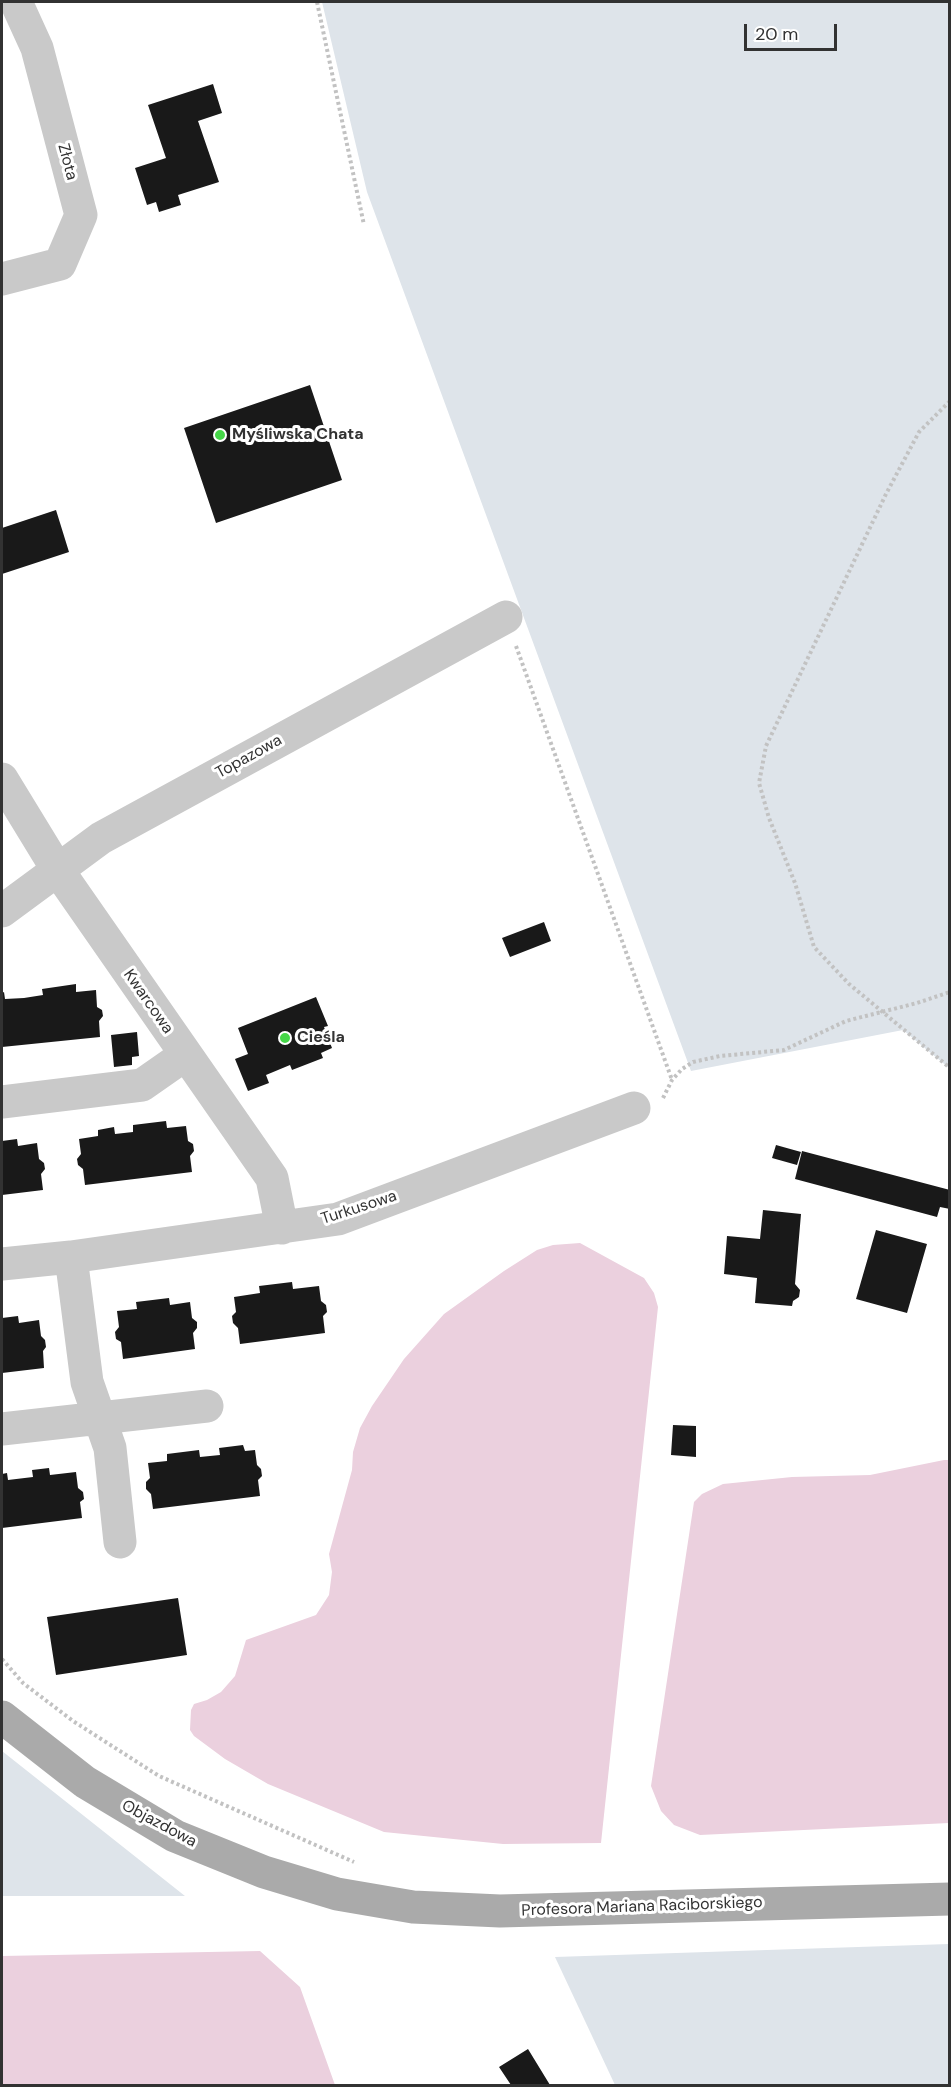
<!DOCTYPE html>
<html>
<head>
<meta charset="utf-8">
<style>
	body { margin:0 }
	#map { position:relative; width:951px; height:2087px; overflow:hidden; background:#fff; font-family:"DM Sans",sans-serif }
	canvas { display:block }
	.frame { position:absolute; inset:0; border:3px solid #323232; pointer-events:none }
	.scale { position:absolute; left:744px; top:24px; width:93px; height:27px; box-sizing:border-box; border:3px solid #323232; border-top:0; padding-left:8px; font-size:18px; line-height:21px; white-space:nowrap; color:#323232; -webkit-text-stroke:4px #fff; paint-order:stroke }
</style>
</head>
<body>
<div id="map">
<canvas width="951" height="2087"></canvas>
<div class="frame"></div>
<div class="scale">20 m</div>
</div>
<script>
const g = document.querySelector('canvas').getContext('2d');
g.lineJoin = 'round';
function fill(path, color) { g.fillStyle = color; g.fill(path, 'evenodd'); }
const toPath = rows => new Path2D(rows.map(r => 'M' + r).join(''));
function stroke(path, color, width, dash) { g.strokeStyle = color; g.lineWidth = width; g.lineCap = dash ? 'butt' : 'round'; g.setLineDash(dash || []); g.stroke(path); }
function drawText(font, color, halo, rows, align = 'center') {
  g.font = font + ' "DM Sans",sans-serif'; g.lineWidth = 6; g.setLineDash([]); g.textBaseline = 'middle'; g.strokeStyle = halo; g.fillStyle = color; for (const [text, x, y, turn = 0] of rows) {
    g.save(); g.translate(x, y); g.rotate((+turn || 0) * Math.PI / 180); g.textAlign = isNaN(turn) ? turn : align; if (halo) g.strokeText(text, 0, 0); g.fillText(text, 0, 0); g.restore();
  }
}
const green = toPath([
	[322,2,949,2,949,1068,903,1030,691,1071,367,192],
	[2,1751,185,1896,2,1896],
	[949,1944,949,2086,615,2085,555,1957]
]);
const water = toPath([
	[580,1243,644,1278,654,1293,658,1307,601,1843,503,1844,384,1832,268,1784,225,1759,194,1736,190,1730,191,1710,194,1704,207,1700,221,1692,235,1676,246,1640,316,1615,329,1595,332,1572,329,1554,352,1470,353,1452,360,1428,372,1406,404,1359,444,1314,504,1271,537,1250,553,1245],
	[944,1460,950,1460,949,1823,700,1835,674,1825,661,1811,651,1786,694,1502,702,1494,723,1484,792,1477,870,1475],
	[260,1951,300,1987,335,2085,2,2085,2,1956]
]);
const building = toPath([
	[213,84,222,113,198,121,219,182,178,195,181,205,159,212,156,202,147,205,135,168,166,158,148,105],
	[310,385,342,480,216,523,184,428],
	[56,510,69,552,2,574,2,528],
	[544,922,551,941,510,957,502,938],
	[76,984,76,992,96,990,97,1007,102,1010,103,1016,99,1021,100,1037,2,1047,2,993,4,992,5,999,24,998,43,995,42,989],
	[316,997,328,1026,324,1027,332,1048,321,1053,323,1058,292,1070,290,1065,266,1075,269,1083,248,1091,235,1059,248,1054,238,1028],
	[137,1032,139,1056,132,1057,132,1065,114,1067,111,1035],
	[166,1121,167,1128,186,1126,188,1141,193,1144,194,1151,190,1156,192,1172,85,1185,83,1169,78,1165,77,1159,81,1154,79,1139,98,1136,98,1130,114,1127,115,1134,133,1132,133,1125],
	[17,1139,18,1146,37,1143,39,1159,44,1163,45,1169,41,1174,43,1190,2,1195,2,1141],
	[776,1145,801,1152,797,1165,772,1158],
	[802,1151,950,1190,950,1209,940,1207,937,1217,795,1179],
	[763,1210,801,1214,795,1284,800,1290,799,1297,793,1301,792,1306,755,1303,757,1278,724,1274,727,1236,760,1239],
	[876,1230,927,1244,907,1313,856,1299],
	[292,1282,293,1289,319,1286,321,1301,326,1305,327,1312,323,1316,325,1333,240,1344,238,1328,233,1323,232,1316,236,1312,234,1297,260,1293,259,1286],
	[169,1298,170,1305,190,1302,192,1318,197,1322,197,1328,193,1333,195,1349,123,1359,121,1342,116,1339,115,1332,119,1327,117,1311,137,1309,136,1302],
	[18,1316,19,1323,39,1320,41,1336,45,1340,46,1347,43,1351,44,1368,2,1373,2,1318],
	[673,1425,696,1426,696,1457,671,1455],
	[243,1445,245,1451,255,1450,257,1465,261,1469,262,1476,258,1480,260,1496,153,1509,151,1494,146,1489,146,1482,150,1478,148,1463,167,1461,167,1454,199,1450,200,1457,220,1455,219,1448],
	[49,1468,50,1475,76,1472,78,1488,83,1492,84,1499,80,1502,82,1518,2,1528,2,1474,7,1473,8,1480,33,1477,32,1470],
	[178,1598,187,1655,56,1675,47,1617],
	[528,2049,550,2085,511,2085,499,2067]
]);
const path = toPath([
	[317,2,364,225],
	[950,401,919,432,886,494,766,746,759,783,769,818,795,883,814,947,849,984,950,1068],
	[516,646,672,1080],
	[663,1098,672,1080,682,1069,693,1062,720,1056,784,1050,846,1021,917,1003,950,992],
	[2,1659,23,1683,73,1721,159,1776,354,1862]
]);
const minor = toPath([
	[2,279,60,264,81,215,37,48,16,2],
	[2,779,57,869,272,1178,282,1228],
	[2,911,101,838,506,617],
	[2,1102,142,1085,185,1055],
	[71,1257,87,1382,110,1448,120,1542],
	[2,1264,71,1257,338,1219,634,1108],
	[2,1429,207,1406]
]);
const major = toPath([
	[2,1717,85,1782,175,1836,264,1872,337,1894,413,1907,500,1911,950,1899]
]);
const markers = [
	[220,435,6,"#45d748"],
	[285,1038,6,"#45d748"]
];
const streetNames = [
	["Złota",67,162,75],
	["Topazowa",249,757,-29],
	["Kwarcowa",148,1002,55],
	["Turkusowa",359,1208,-18],
	["Objazdowa",159,1824,28],
	["Profesora Mariana Raciborskiego",642,1907,-2]
];
const poiNames = [
	["Myśliwska Chata",232,435],
	["Cieśla",297,1038]
];
fill(green, '#dee4ea');
fill(water, '#ebd0de');
fill(building, '#191919');
stroke(path, '#c2c2c2', 4, [3, 3]);
stroke(minor, '#c9c9c9', 33);
stroke(major, '#aaa', 33);
for (const [x, y, r, color] of markers) { const dot = new Path2D(); dot.arc(x, y, r, 0, 2 * Math.PI); g.fillStyle = color; g.fill(dot); stroke(dot, '#fff', 2); }
drawText('16px', '#323232', '#fff', streetNames);
drawText('bold 16px', '#323232', '#fff', poiNames, 'left');
</script>
</body>
</html>
